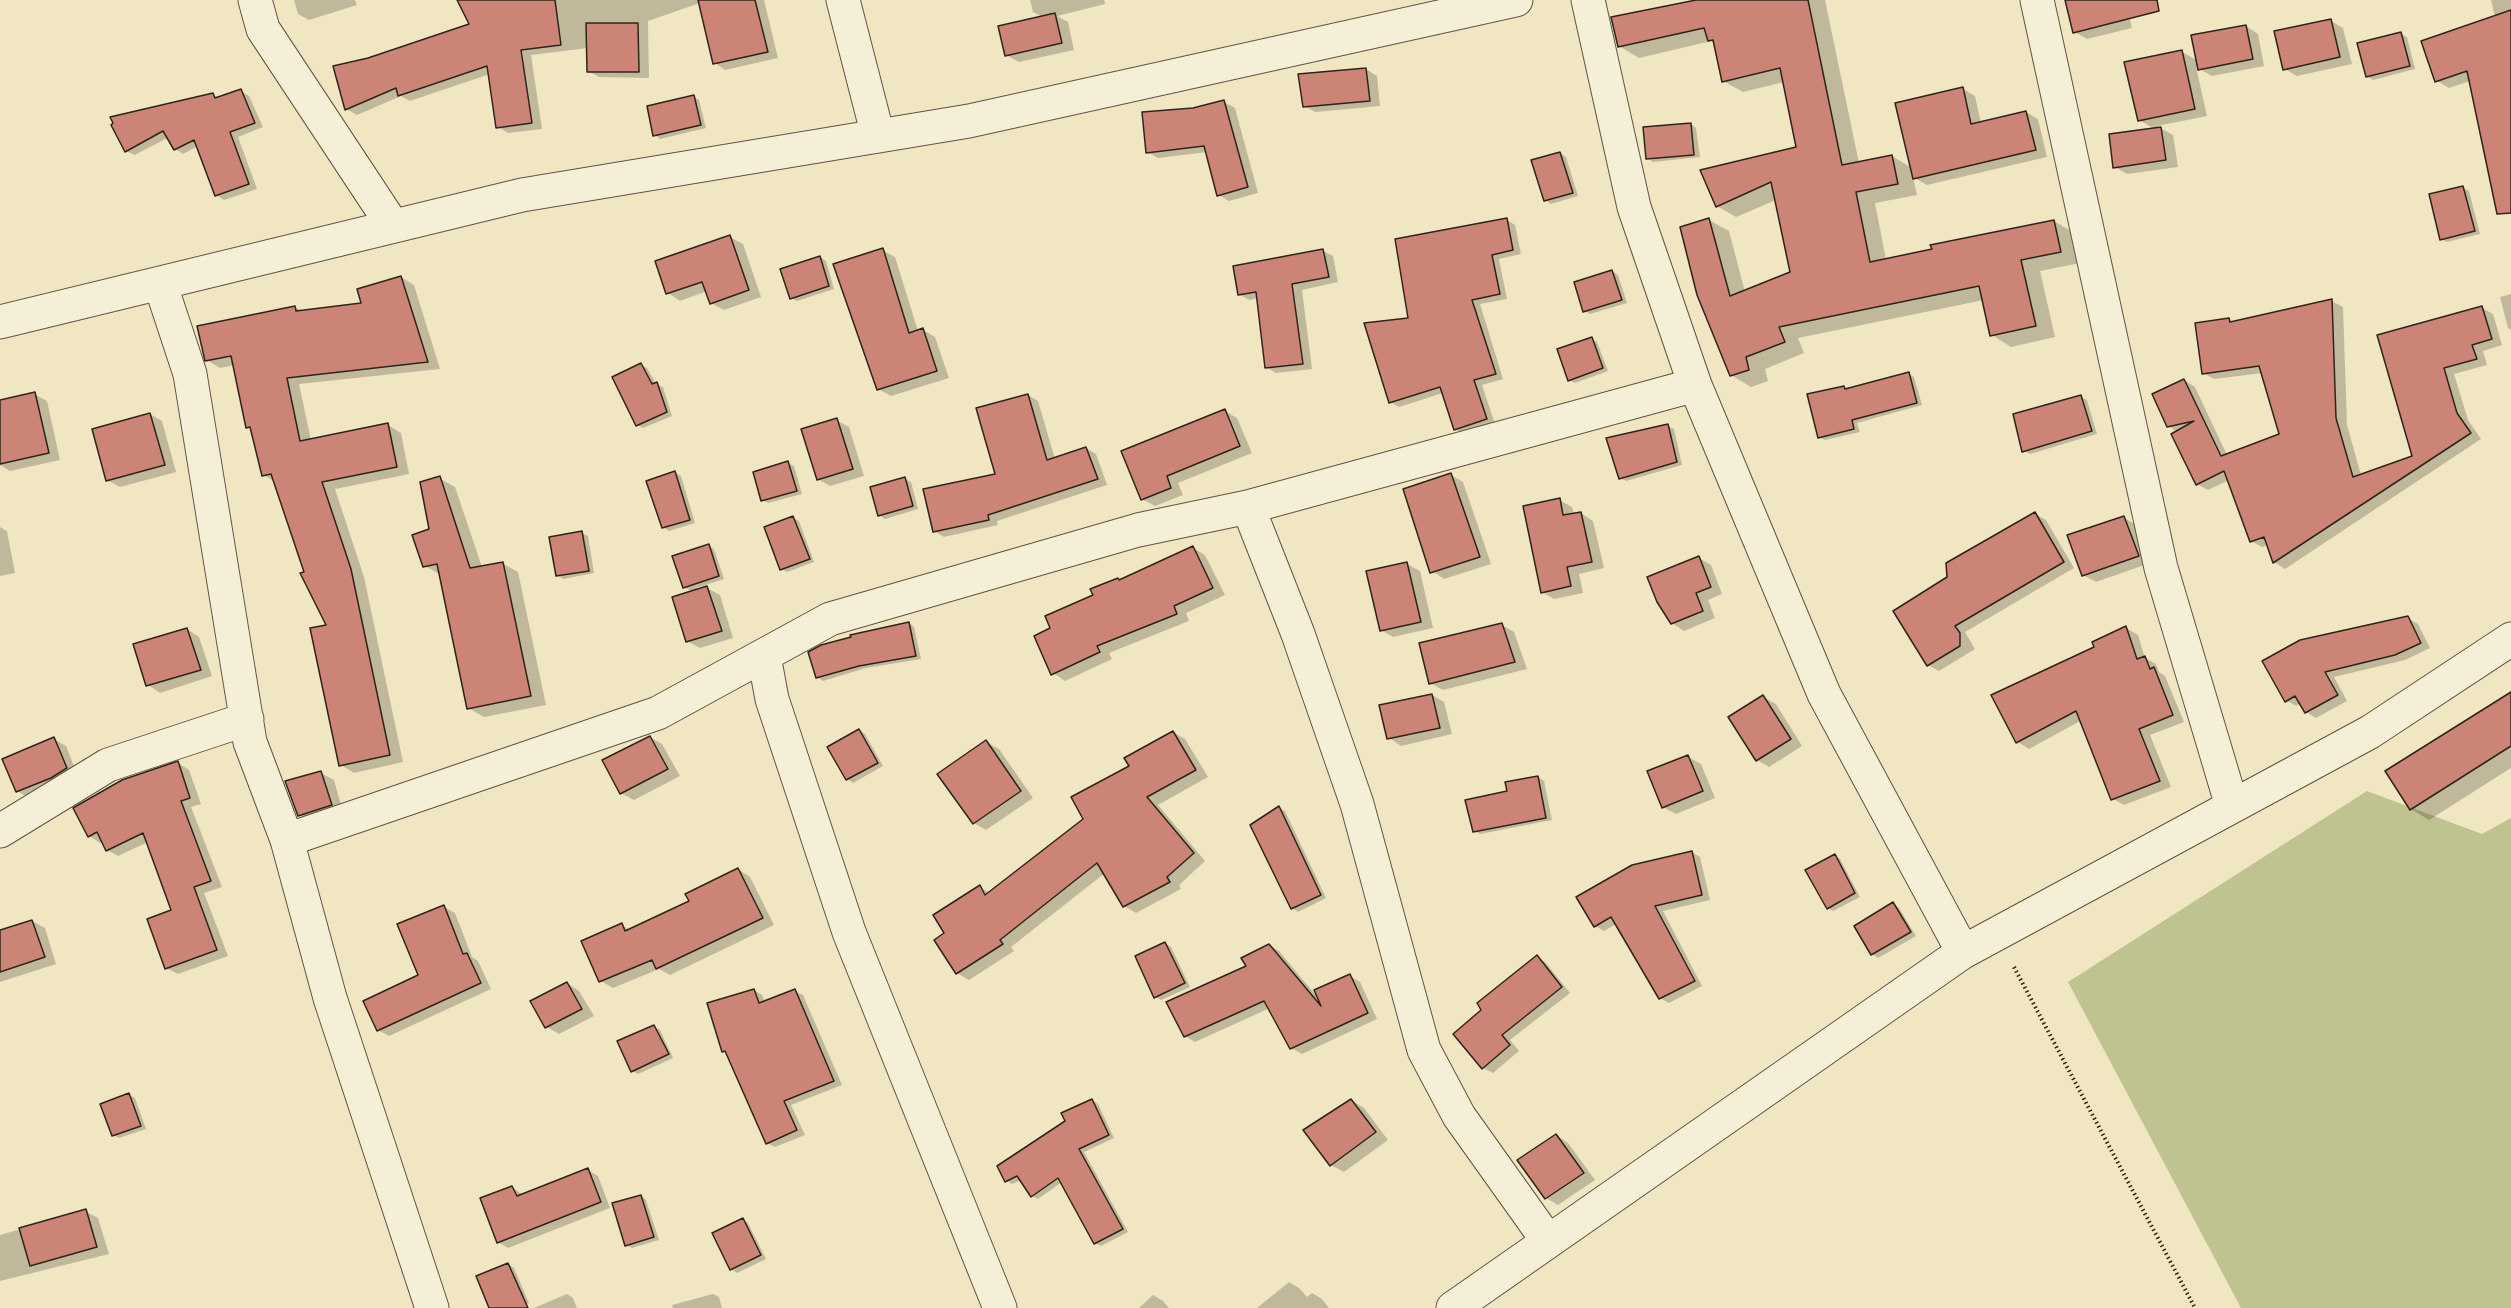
<!DOCTYPE html>
<html>
<head>
<meta charset="utf-8">
<style>
	body { margin:0 }
	canvas { display:block; background:#f0e6c2 }
</style>
</head>
<body>
<canvas width="2511" height="1308"></canvas>
<script>
const g = document.querySelector('canvas').getContext('2d');
g.lineJoin = 'round';
function fill(path, color) { g.fillStyle = color; g.fill(path, 'evenodd'); }
const toPath = rows => new Path2D(rows.map(r => 'M' + r).join(''));
function stroke(path, color, width, dash) { g.strokeStyle = color; g.lineWidth = width; g.lineCap = dash ? 'butt' : 'round'; g.setLineDash(dash || []); g.stroke(path); }
const green = toPath([
	[2367,791,2482,834,2511,818,2511,1308,2241,1308,2068,982]
]);
const shadow = toPath([
	[294,0,355,0,357,5,309,20,298,14],
	[459,0,764,0,778,58,725,70,715,63,700,3,648,21,649,78,599,77,588,71,588,48,531,55,542,129,508,133,498,127,490,74,410,101,401,96,357,115,346,109,369,59,471,25],
	[1030,0,1104,0,1105,4,1057,16,1068,22,1074,50,1019,62,1006,55,1043,17,1033,12],
	[1704,0,1825,0,1859,163,1892,156,1912,168,1963,89,1975,96,1981,123,2026,112,2038,119,2047,157,1927,185,1913,177,1917,195,1875,203,1886,260,2054,221,2074,233,2080,263,2040,271,2055,337,2011,347,1992,335,1984,300,1798,338,1804,353,1765,369,1768,381,1751,387,1731,375,1709,220,1729,231,1745,292,1792,273,1776,200,1736,217,1717,206,1798,148,1784,82,1743,92,1723,81,1716,44,1711,41,1639,58,1619,46],
	[2067,0,2125,0,2132,28,2087,39,2075,32],
	[2491,0,2511,0,2511,170,2470,81,2449,88,2437,81,2431,64,2427,62,2422,42,2495,17],
	[2331,21,2343,28,2352,64,2297,76,2285,69],
	[2246,26,2258,34,2264,66,2212,76,2196,67,2207,116,2157,126,2173,135,2178,167,2127,174,2115,167,2155,129,2139,120,2182,52,2198,61],
	[2401,34,2407,37,2415,69,2373,80,2367,76],
	[1366,69,1377,76,1380,106,1315,112,1304,106],
	[241,91,249,96,263,127,238,137,257,189,224,200,216,195,198,146,183,154,175,149,169,137,135,155,126,151,213,95,220,98],
	[694,97,699,100,706,128,660,139,655,135],
	[1224,102,1235,108,1258,193,1229,201,1219,195,1207,152,1158,158,1147,152],
	[1691,124,1696,128,1700,157,1653,162,1647,158],
	[1560,153,1566,157,1578,196,1551,204,1545,200],
	[2463,188,2469,191,2480,234,2447,242,2441,239],
	[1507,220,1515,225,1521,254,1499,259,1507,299,1480,304,1503,379,1482,385,1495,424,1463,434,1455,429,1443,393,1399,407,1390,402,1410,320],
	[730,237,743,244,761,297,724,310,711,303,707,291,680,301,668,293],
	[882,250,895,257,918,331,923,330,935,337,949,378,891,396,878,389],
	[1323,251,1333,256,1338,282,1302,290,1312,369,1276,373,1266,367,1258,298,1250,300,1240,295],
	[820,257,826,261,834,289,797,301,791,298],
	[1612,271,1618,275,1627,303,1590,314,1585,311],
	[401,277,414,285,440,369,299,384,311,440,388,425,401,433,409,474,335,489,364,577,403,762,354,773,341,765,328,627,305,572,275,482,264,475,252,429,247,427,235,365,220,368,207,360,295,307,302,311,363,304],
	[2511,294,2511,330,2508,328,2500,297],
	[2332,301,2343,307,2347,425,2361,475,2414,456,2379,336,2482,308,2493,314,2502,345,2483,351,2487,365,2454,374,2468,420,2481,439,2285,569,2274,562,2268,545,2262,547,2251,541,2229,480,2208,490,2197,484,2178,432,2168,426,2184,380,2195,387,2227,455,2281,435,2262,373,2214,379,2203,373,2229,320,2233,323],
	[1591,339,1597,342,1608,371,1575,383,1569,380],
	[641,365,647,368,656,384,663,387,672,416,643,428,637,425],
	[1908,374,1914,377,1922,405,1857,423,1860,432,1825,440,1819,437,1844,388,1848,390],
	[34,394,47,401,60,460,10,471,0,465,0,401],
	[1028,395,1038,401,1055,459,1086,448,1096,454,1107,485,997,521,998,525,944,537,934,531,997,475],
	[2081,397,2087,400,2097,434,2030,454,2024,451],
	[1225,411,1237,418,1252,453,1178,483,1183,495,1155,506,1142,499],
	[150,414,162,421,176,472,120,487,107,480],
	[836,420,849,427,864,476,830,486,818,479],
	[1668,426,1674,429,1682,465,1626,481,1620,478],
	[788,463,794,466,802,494,768,503,762,500],
	[675,473,681,476,695,523,669,531,663,527],
	[1451,475,1463,482,1491,564,1444,579,1432,571],
	[439,478,455,487,482,567,502,563,518,572,546,705,484,717,468,708,441,575,425,566],
	[905,479,911,482,918,509,885,519,879,515],
	[1559,500,1572,507,1574,515,1581,513,1593,521,1604,568,1579,574,1583,593,1554,599,1542,592],
	[2035,514,2046,520,2074,568,1965,632,1975,649,1939,671,1928,665,1949,578],
	[793,518,799,521,814,562,787,572,781,569],
	[2124,518,2137,525,2150,563,2096,582,2083,575],
	[0,527,7,531,15,573,0,576],
	[582,533,588,536,594,573,563,579,557,575],
	[708,546,714,549,724,579,696,588,696,591,707,588,720,595,733,638,700,648,687,641,693,592,684,587],
	[1193,548,1205,555,1225,595,1186,613,1189,621,1109,653,1112,659,1065,681,1053,673,1052,629,1120,581],
	[1699,558,1711,565,1722,594,1708,600,1715,618,1684,631,1672,623],
	[1407,564,1420,571,1433,628,1393,637,1381,630],
	[2408,618,2418,624,2430,648,2405,660,2334,677,2347,701,2316,718,2306,712,2301,703,2296,706,2286,700,2264,661],
	[909,623,914,627,921,659,866,668,823,681,817,677,853,638],
	[1502,625,1514,632,1527,669,1443,690,1430,683],
	[2126,628,2138,635,2145,658,2156,664,2159,672,2165,676,2184,722,2150,735,2171,787,2124,805,2113,799,2082,720,2029,749,2018,742,2096,647],
	[187,629,199,637,212,676,160,693,148,685],
	[2511,693,2511,768,2429,820,2411,809],
	[1432,695,1444,702,1452,734,1401,746,1389,738],
	[1763,697,1776,704,1802,746,1769,767,1757,760],
	[859,730,865,734,883,766,853,783,847,779,829,747],
	[1173,732,1185,739,1208,777,1158,805,1205,861,1179,885,1181,889,1136,913,1124,906,1105,873,1011,947,1014,951,969,980,957,973,946,933,980,887,990,893,1085,820,1131,767],
	[650,737,662,744,680,776,634,800,621,793,604,760],
	[54,739,66,746,78,776,29,798,17,791],
	[986,742,999,749,1033,798,986,830,974,823],
	[1688,757,1701,764,1715,798,1676,814,1663,807],
	[178,763,189,770,201,804,191,807,222,887,204,893,228,956,178,974,166,968,173,911,148,842,118,856,107,850,103,841,100,843,89,836],
	[321,773,334,780,343,812,312,823,299,815],
	[1538,777,1544,781,1552,820,1480,834,1474,831,1509,793],
	[1279,808,1285,811,1326,898,1298,912,1292,908],
	[1692,852,1700,857,1710,900,1663,911,1702,986,1669,1003,1660,998,1616,924,1604,931,1595,926],
	[1835,856,1840,859,1860,897,1833,911,1828,908],
	[738,869,750,877,774,925,670,975,659,969,613,988,601,981,622,925,630,930,691,901],
	[1893,904,1899,908,1916,936,1878,958,1872,954,1856,926],
	[444,907,455,913,472,957,478,961,491,989,389,1036,378,1030,420,976],
	[32,921,45,928,56,964,0,982,0,932],
	[1165,943,1171,947,1190,987,1161,1000,1156,997],
	[1269,945,1279,951,1319,999,1350,976,1360,982,1377,1019,1302,1054,1291,1048,1270,1008,1195,1042,1185,1036],
	[1537,957,1546,963,1570,993,1510,1040,1519,1051,1493,1073,1483,1068,1483,1011],
	[567,983,579,991,594,1016,559,1034,547,1027],
	[754,990,762,995,765,1002,794,991,803,995,842,1085,791,1105,805,1135,775,1147,767,1143,728,1054,723,1051],
	[654,1027,660,1030,673,1058,638,1074,632,1071],
	[129,1095,135,1098,146,1129,119,1138,113,1135],
	[1092,1100,1098,1104,1114,1138,1084,1152,1128,1232,1101,1246,1095,1243,1062,1182,1038,1199,1032,1196,1022,1180,1012,1184,1007,1181],
	[1351,1100,1364,1108,1388,1140,1344,1172,1331,1165],
	[1556,1135,1568,1143,1595,1180,1558,1205,1546,1198],
	[588,1170,598,1176,610,1208,508,1248,498,1242,512,1187,523,1195],
	[641,1196,646,1200,659,1240,632,1248,626,1245],
	[85,1211,98,1218,109,1254,0,1281,0,1235],
	[743,1220,748,1223,766,1259,737,1273,731,1269],
	[508,1264,514,1268,529,1303,517,1308,491,1308],
	[1289,1282,1299,1288,1307,1297,1312,1293,1322,1299,1329,1308,1257,1308],
	[567,1294,573,1298,577,1308,534,1308],
	[713,1294,719,1297,722,1308,673,1308,672,1305],
	[1153,1295,1163,1301,1169,1308,1139,1308]
]);
const building = toPath([
	[457,0,555,0,561,45,521,50,532,123,496,128,487,66,398,96,396,88,345,110,333,66,368,58,469,24,457,0],
	[698,0,755,0,768,52,713,64,698,0],
	[1696,0,1808,0,1842,165,1892,155,1898,184,1856,192,1870,262,1932,249,1930,245,2054,220,2061,252,2021,260,2036,326,1990,336,1979,286,1779,327,1785,342,1746,357,1749,370,1730,376,1697,295,1680,227,1709,218,1730,296,1790,272,1771,182,1716,207,1700,170,1796,147,1780,68,1722,82,1713,40,1708,41,1704,28,1618,47,1611,17,1696,0],
	[2065,0,2157,0,2159,11,2073,33,2065,0],
	[2511,10,2511,213,2497,214,2467,71,2435,82,2421,41,2511,10],
	[1055,13,1062,43,1005,56,998,26,1055,13],
	[2331,19,2340,57,2283,70,2274,31,2331,19],
	[586,23,638,23,639,72,587,72,586,23],
	[2246,25,2253,59,2198,70,2191,35,2246,25],
	[2401,32,2410,66,2366,77,2357,43,2401,32],
	[2182,50,2195,109,2138,121,2124,62,2182,50],
	[1366,68,1370,101,1303,107,1298,74,1366,68],
	[1963,87,1971,124,2026,111,2036,150,1913,179,1895,103,1963,87],
	[241,89,255,123,230,132,249,184,215,196,194,140,174,150,163,131,125,152,111,125,113,123,110,117,213,93,215,98,241,89],
	[694,95,701,125,653,136,647,106,694,95],
	[1224,100,1248,187,1217,196,1204,146,1146,153,1142,112,1193,108,1224,100],
	[1691,123,1694,155,1646,159,1643,127,1691,123],
	[2161,127,2166,160,2113,168,2109,134,2161,127],
	[1560,152,1573,193,1544,201,1531,160,1560,152],
	[2463,186,2475,231,2440,240,2429,194,2463,186],
	[1507,218,1513,250,1492,255,1500,294,1472,300,1496,374,1474,380,1487,419,1454,430,1440,387,1389,403,1364,323,1408,318,1395,239,1507,218],
	[730,235,749,290,710,304,702,282,666,294,655,261,730,235],
	[883,248,909,333,923,328,937,371,877,390,833,264,883,248],
	[1323,249,1329,277,1292,284,1303,364,1265,368,1256,292,1238,295,1233,266,1323,249],
	[820,256,829,286,790,299,780,269,820,256],
	[1612,270,1622,300,1583,312,1574,282,1612,270],
	[401,276,428,362,287,378,300,441,388,423,397,467,322,482,351,569,390,755,339,766,310,628,326,625,300,573,304,572,271,474,262,476,250,427,246,428,231,356,205,361,197,326,295,306,296,311,361,303,357,289,401,276],
	[2332,299,2336,418,2353,477,2412,456,2377,335,2482,306,2492,339,2472,345,2477,359,2444,368,2457,413,2471,433,2273,563,2264,537,2250,542,2224,471,2196,485,2171,434,2194,421,2167,427,2152,394,2184,379,2221,456,2279,434,2259,366,2202,374,2195,323,2229,318,2230,322,2332,299],
	[1592,337,1603,368,1568,381,1557,349,1592,337],
	[641,363,652,384,657,382,667,412,636,426,612,377,641,363],
	[1909,372,1917,403,1852,420,1854,429,1818,438,1807,394,1844,386,1845,389,1909,372],
	[35,392,49,453,0,464,0,400,35,392],
	[1028,394,1047,460,1086,447,1098,479,988,515,989,520,933,532,923,489,995,474,976,408,1028,394],
	[2081,395,2092,431,2022,452,2013,414,2081,395],
	[1225,409,1240,446,1167,476,1171,488,1141,500,1121,451,1225,409],
	[150,413,165,465,106,481,92,429,150,413],
	[837,418,853,469,817,480,801,429,837,418],
	[1668,424,1677,462,1619,479,1606,438,1668,424],
	[788,461,797,491,761,501,753,472,788,461],
	[675,471,690,520,662,528,646,481,675,471],
	[1451,473,1480,557,1430,573,1403,489,1451,473],
	[440,476,470,568,503,562,531,696,467,709,437,564,423,567,412,535,429,529,420,482,440,476],
	[905,477,913,506,878,516,870,487,905,477],
	[1560,498,1563,515,1581,512,1592,562,1567,567,1571,586,1541,593,1523,506,1560,498],
	[2035,512,2064,562,1955,626,1960,633,1960,646,1927,666,1893,611,1947,577,1946,563,2035,512],
	[793,516,810,559,780,570,764,527,793,516],
	[2124,516,2139,556,2082,576,2067,535,2124,516],
	[582,531,589,571,556,576,549,537,582,531],
	[709,544,719,576,683,588,672,556,709,544],
	[1193,546,1213,588,1174,606,1177,614,1097,646,1100,652,1051,675,1034,636,1050,628,1045,616,1093,595,1090,589,1118,578,1119,580,1193,546],
	[1699,556,1711,587,1696,593,1703,611,1671,624,1657,602,1647,577,1699,556],
	[1407,562,1421,622,1380,631,1366,571,1407,562],
	[707,586,722,631,686,642,672,597,707,586],
	[2408,616,2421,643,2395,655,2325,672,2338,695,2305,713,2295,696,2285,702,2262,661,2300,640,2408,616],
	[909,622,916,656,859,666,816,678,808,652,821,645,851,637,850,635,909,622],
	[1502,623,1515,662,1429,684,1419,643,1502,623],
	[2126,626,2137,659,2145,656,2150,669,2154,667,2173,715,2139,729,2160,781,2111,800,2076,711,2016,743,1991,695,2094,647,2092,642,2126,626],
	[187,628,201,670,146,686,133,644,187,628],
	[2511,692,2511,746,2410,810,2385,771,2511,692],
	[1432,694,1440,728,1387,739,1379,705,1432,694],
	[1763,695,1791,739,1756,761,1728,717,1763,695],
	[859,729,878,763,846,780,827,747,859,729],
	[1173,731,1196,770,1147,797,1194,853,1167,877,1170,882,1123,907,1097,863,1000,940,1003,944,956,974,934,940,944,933,933,915,980,885,985,895,1083,819,1071,797,1129,766,1124,758,1173,731],
	[650,736,668,769,620,794,602,760,650,736],
	[54,737,67,768,51,778,16,792,2,759,54,737],
	[986,740,1021,791,973,824,937,774,986,740],
	[1688,755,1703,791,1662,808,1647,771,1688,755],
	[178,761,190,798,181,801,211,881,194,887,217,950,165,969,147,919,171,910,143,833,106,851,97,832,88,837,73,808,122,780,178,761],
	[321,771,332,805,298,816,285,781,321,771],
	[1538,776,1546,818,1473,832,1465,800,1507,791,1505,782,1538,776],
	[1279,806,1321,895,1291,909,1250,825,1279,806],
	[1692,851,1702,895,1655,906,1695,981,1659,999,1611,917,1594,927,1576,897,1632,865,1692,851],
	[1835,854,1855,893,1827,909,1805,870,1835,854],
	[738,868,763,918,656,969,652,960,599,982,581,941,622,923,625,931,689,901,685,894,738,868],
	[1893,902,1911,932,1871,955,1854,926,1893,902],
	[444,905,463,954,467,953,481,983,377,1031,363,1001,418,975,397,924,444,905],
	[32,920,45,957,0,972,0,930,32,920],
	[1165,942,1185,983,1154,998,1135,956,1165,942],
	[1269,944,1321,1006,1314,990,1350,974,1368,1013,1290,1049,1264,1001,1184,1037,1166,1002,1246,966,1241,958,1269,944],
	[1537,955,1562,987,1502,1035,1510,1045,1482,1069,1453,1034,1481,1010,1477,1003,1537,955],
	[567,982,582,1009,545,1028,530,1001,567,982],
	[754,989,759,1003,795,989,834,1081,784,1101,797,1130,766,1144,725,1051,722,1052,707,1003,754,989],
	[654,1025,669,1054,631,1072,617,1041,654,1025],
	[129,1093,141,1126,112,1136,100,1104,129,1093],
	[1092,1099,1109,1135,1079,1149,1123,1229,1094,1244,1058,1178,1031,1197,1017,1176,1005,1182,997,1166,1065,1121,1061,1113,1092,1099],
	[1351,1099,1376,1132,1330,1166,1303,1130,1351,1099],
	[1556,1134,1584,1173,1545,1199,1517,1160,1556,1134],
	[588,1168,601,1202,497,1243,480,1198,512,1186,517,1196,588,1168],
	[641,1195,654,1237,625,1246,612,1203,641,1195],
	[86,1209,97,1247,30,1266,19,1228,86,1209],
	[743,1218,761,1255,730,1270,712,1233,743,1218],
	[508,1263,528,1308,489,1308,476,1276,508,1263]
]);
const path = toPath([
	[2014,967,2195,1308]
]);
const minor = toPath([
	[255,0,263,29,393,226],
	[843,0,878,136],
	[1588,0,1634,207,1695,385,1824,694,1963,952],
	[2037,0,2161,568,2232,806],
	[160,283,190,374,250,742,287,840,330,998,432,1308],
	[0,322,522,195,969,121,1516,0],
	[1248,507,1298,634,1357,804,1424,1050,1459,1116,1548,1241],
	[764,656,772,699,849,932,1000,1308],
	[0,831,108,765,247,719],
	[287,840,658,713,830,619,1138,530,1248,507,1695,385],
	[1453,1308,1963,952,2370,732,2511,639]
]);
fill(green, '#bfc38f');
fill(shadow, '#0003');
fill(building, '#cc8477');
stroke(building, '#2f241c', 1.5);
stroke(minor, '#5f5446', 35);
stroke(path, '#2f241c', 4, [1.5, 3]);
stroke(minor, '#f5efd7', 33);
</script>
</body>
</html>
